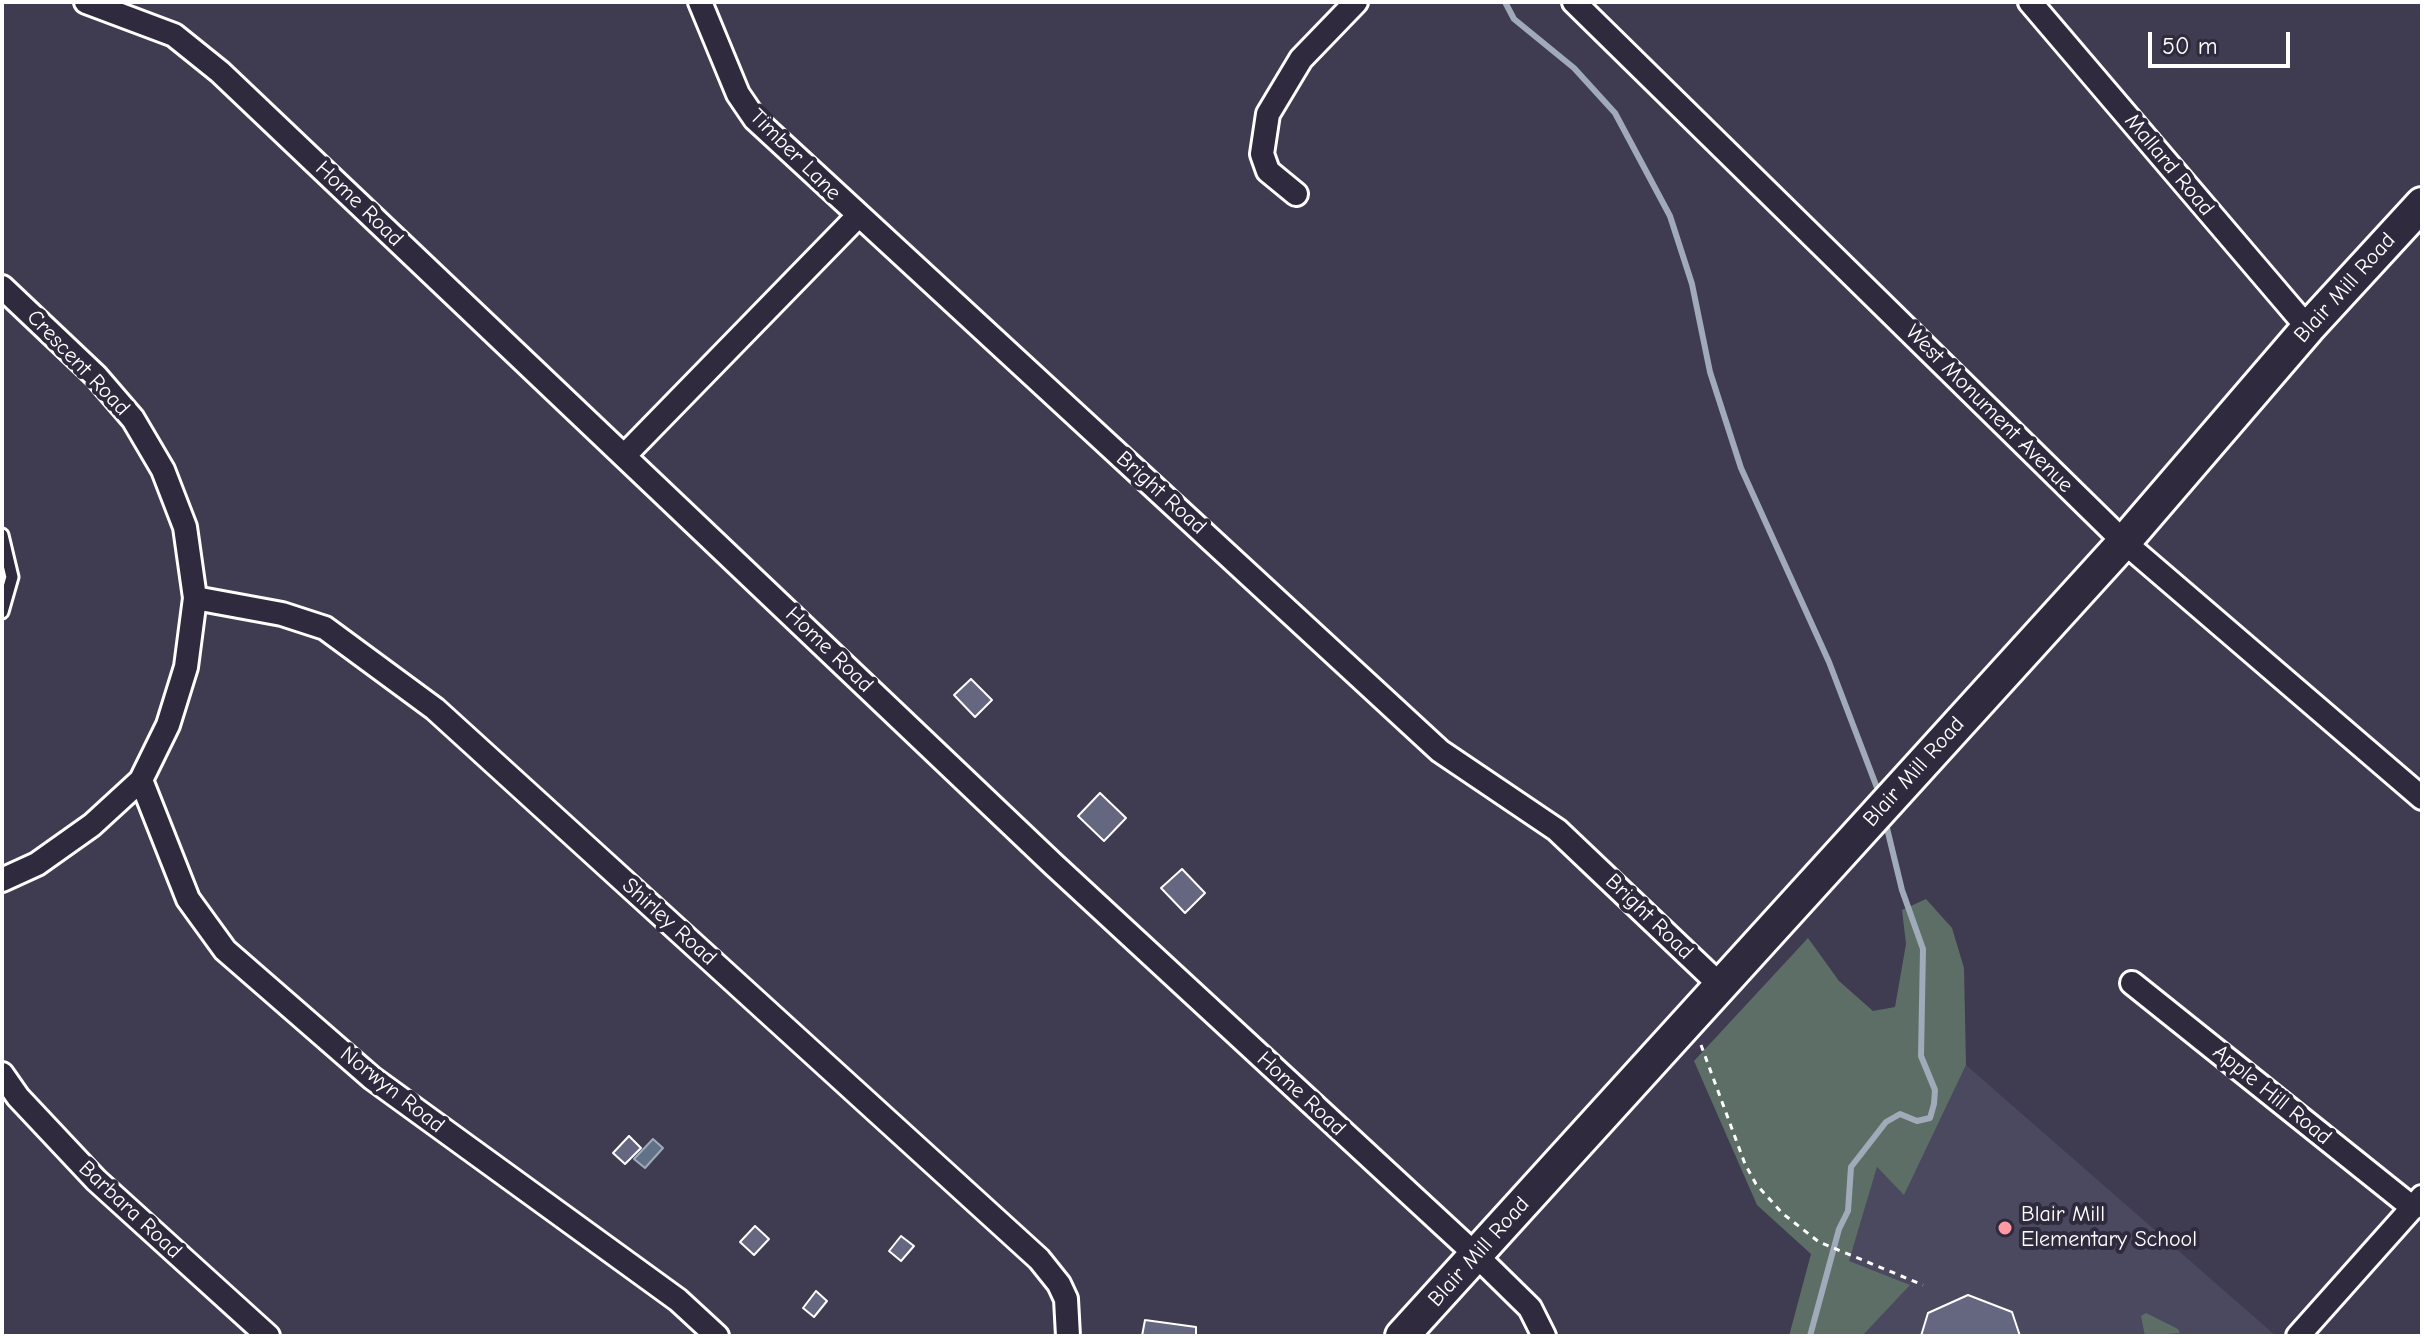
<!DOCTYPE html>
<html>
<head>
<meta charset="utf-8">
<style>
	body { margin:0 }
	#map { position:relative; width:2424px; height:1338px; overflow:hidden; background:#3f3c51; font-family:"Comic Neue",sans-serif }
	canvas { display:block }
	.frame { position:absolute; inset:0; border:4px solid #fff; pointer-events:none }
	.scale { position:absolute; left:2148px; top:32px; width:142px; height:36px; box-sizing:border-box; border:4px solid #fff; border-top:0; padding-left:10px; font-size:24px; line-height:28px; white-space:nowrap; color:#fff; -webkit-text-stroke:6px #2f2a3d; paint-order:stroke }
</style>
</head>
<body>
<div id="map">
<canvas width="2424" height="1338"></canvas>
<div class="frame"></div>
<div class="scale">50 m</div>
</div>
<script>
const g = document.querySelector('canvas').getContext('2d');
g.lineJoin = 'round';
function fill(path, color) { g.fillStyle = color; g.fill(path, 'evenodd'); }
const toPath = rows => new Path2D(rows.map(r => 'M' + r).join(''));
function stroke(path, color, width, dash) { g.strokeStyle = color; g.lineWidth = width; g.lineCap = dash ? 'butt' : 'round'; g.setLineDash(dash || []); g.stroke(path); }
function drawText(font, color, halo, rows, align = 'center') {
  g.font = font + ' "Comic Neue",sans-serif'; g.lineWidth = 8; g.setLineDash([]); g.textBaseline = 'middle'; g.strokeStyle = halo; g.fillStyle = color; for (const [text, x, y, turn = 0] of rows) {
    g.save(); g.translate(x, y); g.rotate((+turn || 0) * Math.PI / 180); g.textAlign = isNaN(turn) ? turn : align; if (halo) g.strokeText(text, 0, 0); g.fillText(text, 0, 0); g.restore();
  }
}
const built = toPath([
	[1966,1065,2276,1336,1826,1336,1877,1167,1904,1194]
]);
const green = toPath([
	[1926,899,1952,928,1964,968,1966,1065,1904,1195,1877,1167,1849,1261,1910,1285,1862,1336,1789,1336,1811,1254,1757,1205,1694,1061,1808,938,1839,981,1873,1011,1895,1007,1906,944,1902,910],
	[2146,1313,2178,1329,2180,1333,2145,1336,2141,1316]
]);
const water = toPath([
	[653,1139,663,1148,645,1168,634,1159,653,1139]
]);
const stream = toPath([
	[1505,2,1514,19,1574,68,1615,113,1670,216,1692,284,1710,372,1741,468,1829,662,1879,793],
	[1810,1336,1839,1229,1848,1211,1851,1167,1886,1122,1900,1114,1917,1121,1930,1118,1934,1104,1935,1090,1921,1056,1923,949,1902,890,1885,820]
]);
const building = toPath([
	[971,679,992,700,975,717,954,695,971,679],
	[1100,793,1126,818,1104,841,1078,816,1100,793],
	[1182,869,1205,893,1185,913,1161,888,1182,869],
	[629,1136,641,1148,625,1164,613,1153,629,1136],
	[755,1226,769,1239,754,1255,740,1242,755,1226],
	[901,1236,914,1246,901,1261,889,1251,901,1236],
	[816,1291,827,1301,814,1317,803,1308,816,1291],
	[1968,1295,2012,1312,2020,1336,1921,1336,1928,1313,1968,1295],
	[1145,1320,1196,1327,1196,1336,1142,1336,1145,1320]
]);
const path = toPath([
	[1701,1045,1745,1164,1756,1184,1782,1213,1819,1242,1923,1285]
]);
const service = toPath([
	[2,535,12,577,2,612]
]);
const minor = toPath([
	[86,2,174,35,220,72,1053,864,1477,1256,1530,1308,1544,1336],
	[700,2,738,94,755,119,1440,751,1557,830,1719,984],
	[1574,2,2124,542,2422,798],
	[2030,2,2308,328],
	[1296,194,1268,171,1262,154,1268,114,1301,59,1356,2],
	[2,287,96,376,133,419,163,470,185,527,195,598,186,667,168,725,141,780,92,825,37,864,2,880],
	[624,456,858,216],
	[195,598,282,614,325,628,435,709,1039,1259,1059,1284,1066,1299,1068,1336],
	[141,780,188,899,225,950,372,1078,678,1300,717,1336],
	[2132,983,2413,1208],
	[2,1074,18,1097,96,1180,268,1336],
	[2298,1336,2422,1197]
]);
const secondary = toPath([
	[1402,1336,2124,542,2308,328,2422,204]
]);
const markers = [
	[2005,1228,8,"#ff9aa2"]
];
const streetNames = [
	["Timber Lane",795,155,45],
	["Mallard Road",2169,165,50],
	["Home Road",359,204,44],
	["Blair Mill Road",2345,288,-48],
	["Crescent Road",78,363,46],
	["West Monument Avenue",1989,409,45],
	["Bright Road",1161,493,42],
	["Home Road",829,650,44],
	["Blair Mill Road",1914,772,-48],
	["Bright Road",1649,917,44],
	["Shirley Road",669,922,42],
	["Norwyn Road",392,1090,38],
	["Home Road",1301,1094,43],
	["Apple Hill Road",2272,1095,39],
	["Barbara Road",130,1210,43],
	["Blair Mill Road",1479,1252,-48]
];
const poiNames = [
	["Blair Mill",2021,1215],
	["Elementary School",2021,1240]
];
fill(built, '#4a495f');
fill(green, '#5d6e66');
fill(water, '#617288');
stroke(water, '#a0aab8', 2);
stroke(stream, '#a0aab8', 6);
fill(building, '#656680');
stroke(building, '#fff', 2);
stroke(service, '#fff', 17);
stroke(minor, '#fff', 28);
stroke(secondary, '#fff', 38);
stroke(path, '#fff', 3, [6, 6]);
stroke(service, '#2f2a3d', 11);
stroke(minor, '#2f2a3d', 22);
stroke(secondary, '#2f2a3d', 32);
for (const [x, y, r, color] of markers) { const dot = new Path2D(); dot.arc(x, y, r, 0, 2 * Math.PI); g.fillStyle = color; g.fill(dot); stroke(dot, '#2f2a3d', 3); }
drawText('22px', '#fff', '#2f2a3d', streetNames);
drawText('22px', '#fff', '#2f2a3d', poiNames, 'left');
</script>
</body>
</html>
